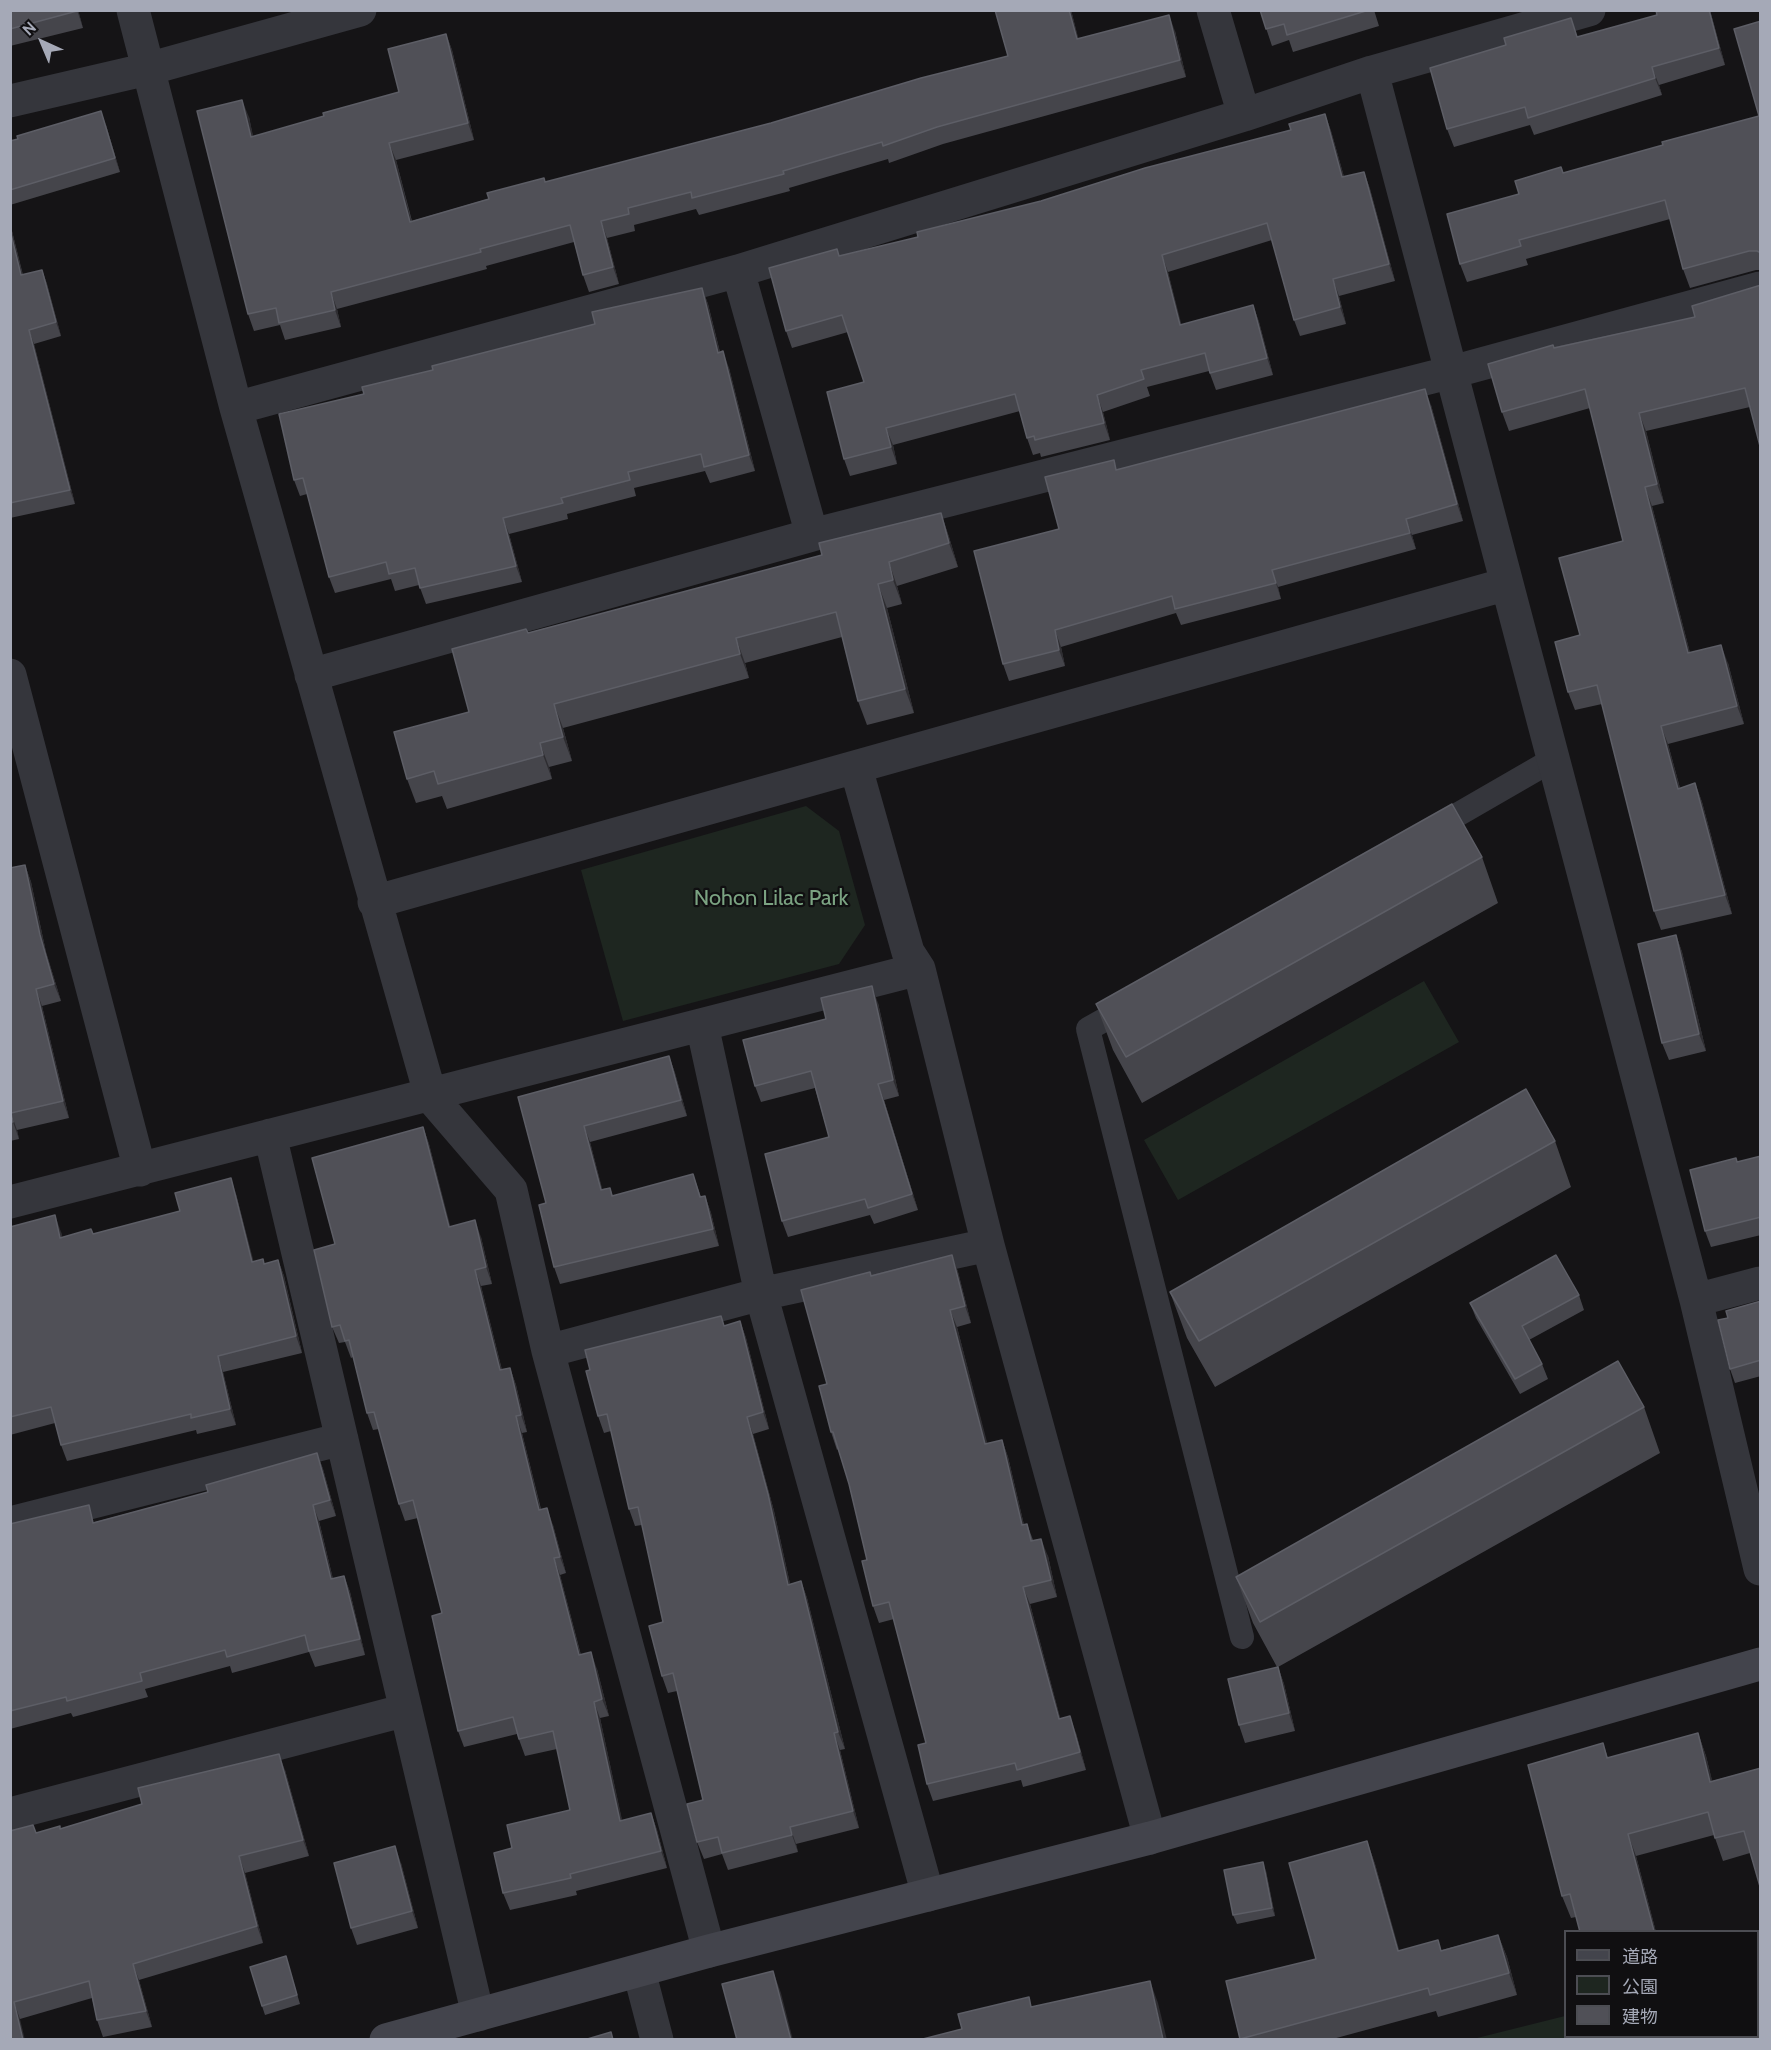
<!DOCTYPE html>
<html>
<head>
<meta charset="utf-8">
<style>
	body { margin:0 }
	#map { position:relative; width:1771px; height:2050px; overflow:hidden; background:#151416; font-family:Cabin,"Noto Sans JP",sans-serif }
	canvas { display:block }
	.frame { position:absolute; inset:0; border:12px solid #a5a9b7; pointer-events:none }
	.legend { position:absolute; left:1564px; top:1930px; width:195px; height:108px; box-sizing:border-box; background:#100f11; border:2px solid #4c4d53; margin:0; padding:8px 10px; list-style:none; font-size:18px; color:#a5a9b7 }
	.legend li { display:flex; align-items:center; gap:12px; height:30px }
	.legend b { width:30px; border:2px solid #4c4d53 }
	.north { position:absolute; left:12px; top:12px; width:60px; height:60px; -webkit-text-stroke:4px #100f11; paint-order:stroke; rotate:316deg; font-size:16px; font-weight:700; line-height:24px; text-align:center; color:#a5a9b7 }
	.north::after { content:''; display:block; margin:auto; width:21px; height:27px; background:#a5a9b7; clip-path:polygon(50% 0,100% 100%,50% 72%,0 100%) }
</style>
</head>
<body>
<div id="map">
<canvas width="1771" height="2050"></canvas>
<div class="frame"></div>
<ul class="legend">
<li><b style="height:8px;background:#43444c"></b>道路</li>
<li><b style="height:16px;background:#1e2620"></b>公園</li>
<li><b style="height:16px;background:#505057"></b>建物</li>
</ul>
<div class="north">N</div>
</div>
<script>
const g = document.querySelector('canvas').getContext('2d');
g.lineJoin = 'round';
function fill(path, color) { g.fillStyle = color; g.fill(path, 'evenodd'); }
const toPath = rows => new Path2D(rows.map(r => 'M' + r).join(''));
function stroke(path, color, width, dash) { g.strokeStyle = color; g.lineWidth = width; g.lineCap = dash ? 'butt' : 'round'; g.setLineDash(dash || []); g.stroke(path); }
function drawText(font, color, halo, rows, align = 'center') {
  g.font = font + ' Cabin,sans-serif'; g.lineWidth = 4.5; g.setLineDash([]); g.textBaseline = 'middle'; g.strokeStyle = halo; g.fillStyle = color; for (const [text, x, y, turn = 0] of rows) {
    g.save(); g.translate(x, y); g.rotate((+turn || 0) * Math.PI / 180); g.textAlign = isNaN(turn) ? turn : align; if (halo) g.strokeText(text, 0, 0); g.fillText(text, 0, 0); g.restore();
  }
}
const green = toPath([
	[806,806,839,831,865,925,839,964,623,1021,581,870],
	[1424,981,1459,1042,1178,1200,1144,1140],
	[1760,1965,1760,2039,1473,2039,1565,2016,1566,2036,1758,2036,1758,1966]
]);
const lane = toPath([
	[1431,830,1554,759],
	[1129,1006,1088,1029,1242,1637]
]);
const street = toPath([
	[133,10,236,408,431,1097,511,1190,548,1351,709,1951],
	[1213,10,1244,115],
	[1372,72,1696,1300,1760,1569],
	[10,101,148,69,360,10],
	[738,271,812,535],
	[236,408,738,271,1244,115,1372,72,1589,10],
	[10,675,140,1170],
	[311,675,812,535,1452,372,1760,288],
	[856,768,908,952,919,969,988,1245,1150,1838],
	[374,902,1507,584],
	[702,1025,761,1294,928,1895],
	[270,1135,478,2015],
	[10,1202,919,969],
	[1696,1300,1760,1283],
	[548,1351,761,1294,988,1245],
	[10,1523,342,1439],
	[10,1814,406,1710],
	[639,1971,657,2040]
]);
const secondary = toPath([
	[386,2040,709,1951,1150,1838,1760,1664]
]);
const wall = toPath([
	[10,10,78,10,83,28,10,46],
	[995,10,1071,10,1078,38,1175,31,1186,77,943,144,889,163,888,159,789,188,790,191,699,215,696,209,634,225,635,231,607,238,619,284,589,292,583,275,574,242,486,266,487,269,337,309,341,327,285,340,280,325,254,331,248,314,249,117,253,137,324,116,399,92,446,34,452,50,474,140,396,160,412,221,546,182,771,123,1008,56],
	[1260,10,1374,10,1379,26,1293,52,1289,40,1272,46],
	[1656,10,1710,10,1725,65,1659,85,1662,95,1534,135,1530,125,1454,147,1447,129,1578,37,1657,15],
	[1761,21,1761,270,1756,270,1690,288,1683,269,1670,219,1526,259,1528,265,1467,282,1460,264,1519,194,1563,173,1663,145,1759,116],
	[1325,114,1331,131,1344,177,1364,172,1370,189,1395,281,1339,296,1346,324,1300,336,1294,320,1272,240,1168,272,1181,325,1253,305,1259,322,1273,375,1216,390,1209,371,1147,387,1150,396,1103,412,1110,440,1041,457,1040,453,1033,455,1027,438,1020,411,893,445,897,464,850,476,844,459,864,382,848,332,792,348,786,331,837,249,839,256,918,237,1041,201,1291,130],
	[106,125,120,172,10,205,10,141],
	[10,223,23,275,42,270,47,284,61,336,34,344,75,504,10,518],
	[1761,285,1750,407,1646,431,1664,503,1652,506,1690,653,1728,663,1744,724,1668,744,1680,788,1695,783,1702,802,1732,914,1661,930,1654,911,1602,704,1575,710,1568,692,1580,635,1623,541,1590,408,1509,431,1502,412,1554,347,1695,317],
	[702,288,708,304,720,352,729,368,755,471,710,483,705,471,634,488,636,496,567,514,568,519,509,534,522,582,426,604,419,585,395,591,391,579,335,593,329,577,307,494,300,496,294,480,364,394,433,370,595,324],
	[1431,405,1463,521,1412,535,1416,549,1278,587,1281,599,1181,625,1176,613,1061,647,1065,666,1009,681,1003,664,1117,469],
	[941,513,949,537,958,567,897,586,902,604,887,608,914,713,867,725,858,701,842,637,745,663,749,678,563,728,572,761,549,767,552,779,447,809,442,796,416,803,407,779,469,712,528,633,822,555],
	[1482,857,1498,903,1142,1103,1113,1050,1096,1004],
	[25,865,31,882,46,952,61,1001,42,1006,69,1118,17,1130,19,1139,10,1141,10,868],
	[1676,935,1682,952,1706,1051,1669,1060,1662,1043],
	[878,1003,899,1096,884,1100,918,1210,874,1224,870,1215,788,1237,782,1221,829,1137,815,1088,761,1102,755,1086,826,1019],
	[669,1056,675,1073,687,1116,590,1142,602,1189,610,1188,613,1196,693,1174,701,1197,705,1196,711,1213,719,1246,560,1284,554,1267,546,1203,518,1097],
	[423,1127,429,1144,450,1227,481,1237,492,1284,481,1286,502,1370,510,1368,516,1385,527,1432,522,1433,541,1509,553,1525,566,1573,560,1575,581,1655,597,1669,609,1716,600,1718,622,1821,651,1813,657,1830,667,1868,576,1891,577,1895,510,1910,503,1893,512,1848,570,1810,557,1749,525,1756,517,1734,464,1747,458,1731,442,1613,418,1518,405,1521,399,1504,379,1429,373,1430,367,1413,353,1357,351,1358,345,1342,339,1343,332,1327,335,1244],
	[1555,1141,1571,1187,1215,1387,1187,1338,1170,1292],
	[1761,1156,1761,1235,1711,1247,1705,1231,1737,1162],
	[236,1194,253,1261,265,1264,278,1260,284,1276,302,1353,223,1372,236,1425,197,1434,196,1430,67,1461,61,1445,55,1423,10,1435,10,1227,61,1232,62,1237,93,1234,180,1211],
	[952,1255,958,1272,971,1323,957,1327,987,1444,1002,1440,1008,1457,1024,1525,1027,1524,1033,1540,1048,1556,1057,1597,1030,1604,1060,1718,1076,1733,1086,1770,1023,1787,1021,1780,933,1801,927,1784,926,1743,894,1619,879,1623,873,1606,867,1560,849,1484,838,1449,837,1450,831,1432,827,1384,871,1275],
	[1579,1295,1584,1310,1529,1340,1542,1364,1548,1379,1520,1394,1476,1318,1470,1303],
	[1761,1301,1761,1376,1735,1383,1730,1369,1728,1318],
	[740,1321,746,1338,769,1429,753,1434,774,1511,790,1584,801,1581,807,1598,845,1749,840,1750,859,1828,796,1844,798,1852,728,1870,722,1854,704,1859,697,1842,703,1800,677,1691,668,1693,662,1676,663,1622,642,1525,635,1526,629,1509,611,1431,604,1433,598,1416,725,1326],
	[1644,1407,1660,1453,1278,1667,1284,1684,1295,1731,1245,1743,1239,1725,1277,1667,1253,1623,1236,1577],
	[317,1453,323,1469,336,1516,319,1521,333,1579,344,1576,350,1592,365,1655,315,1667,309,1652,232,1673,230,1666,145,1689,148,1697,73,1717,71,1713,10,1729,10,1524,95,1522,208,1492],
	[1698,1733,1706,1756,1712,1781,1761,1768,1750,1853,1723,1861,1714,1835,1636,1856,1656,1932,1580,1932,1576,1917,1571,1918,1562,1896,1603,1743,1608,1758],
	[285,1770,309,1856,245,1873,263,1943,139,1980,152,2027,103,2037,97,2020,92,1998,20,2019,10,2040,10,1831,36,1833,61,1829],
	[1367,1841,1375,1864,1399,1951,1442,1950,1498,1935,1507,1957,1517,1995,1438,2017,1436,2011,1329,2040,1240,2040,1226,1981,1316,1959],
	[401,1863,418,1928,357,1945,351,1928],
	[1266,1871,1275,1916,1237,1924,1233,1915],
	[286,1956,300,2004,265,2015,262,2006]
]);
const shadedWall = toPath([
	[77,10,78,10,83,28],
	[1069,10,1071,10,1083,56,1077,39],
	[1709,10,1710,10,1725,65,1719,48],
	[1169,15,1175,31,1186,77,1180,60],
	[446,34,452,50,474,140,468,123],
	[1652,67,1659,85,1662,95,1655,78],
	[242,100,249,117,257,154,251,137],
	[101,111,106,125,120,172,115,158],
	[1325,114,1331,131,1349,194,1342,177],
	[389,143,396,160,416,239,410,222],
	[1364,172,1370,189,1395,281,1389,264],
	[601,221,607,238,619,284,613,267],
	[10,223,26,289,21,275,10,230],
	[1162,255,1168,272,1186,342,1180,325],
	[42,270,47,284,61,336,56,322],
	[1333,279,1339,296,1346,324,1340,307],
	[702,288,708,304,724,369,718,353],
	[331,292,337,309,341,327,335,310],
	[1253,305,1259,322,1273,375,1267,358],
	[29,330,34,344,75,504,70,490],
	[723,351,729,368,755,471,749,455],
	[1425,389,1431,405,1463,521,1457,504],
	[1097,395,1103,412,1110,440,1104,423],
	[1639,413,1646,431,1664,503,1657,484],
	[886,428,893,445,897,464,891,447],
	[1645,487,1652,506,1695,672,1688,653],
	[941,513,949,537,958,567,949,543],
	[503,518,509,534,522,582,516,566],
	[1406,519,1412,535,1416,549,1410,533],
	[889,562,897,586,902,604,893,580],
	[1272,570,1278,587,1281,599,1276,583],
	[878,584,887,608,914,713,905,689],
	[1055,630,1061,647,1065,666,1059,650],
	[736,638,745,663,749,678,740,654],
	[1721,645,1728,663,1744,724,1737,706],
	[554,704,563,728,572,761,563,737],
	[1661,726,1668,744,1685,807,1678,789],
	[540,743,549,767,552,779,543,755],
	[1695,783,1702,802,1732,914,1725,895],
	[25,865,31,882,46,952,61,1001,54,984,40,935],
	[1676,935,1682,952,1706,1051,1699,1034],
	[872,986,878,1003,899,1096,893,1080],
	[36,989,42,1006,69,1118,63,1101],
	[669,1056,675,1073,687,1116,681,1100],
	[878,1084,884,1100,918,1210,912,1194],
	[11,1113,17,1130,19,1139,13,1122],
	[584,1126,590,1142,607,1207,601,1190],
	[423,1127,429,1144,455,1244,449,1227],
	[231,1178,236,1194,258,1278,252,1262],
	[705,1196,711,1213,719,1246,713,1229],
	[55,1215,61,1232,66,1254,60,1238],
	[475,1220,481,1237,492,1284,486,1267],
	[952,1255,958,1272,971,1323,965,1306],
	[278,1260,284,1276,302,1353,296,1336],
	[475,1270,481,1286,506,1387,500,1370],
	[950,1310,957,1327,992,1461,985,1444],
	[740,1321,746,1338,769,1429,763,1412],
	[218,1356,223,1372,236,1425,230,1409],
	[510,1368,516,1385,527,1432,521,1415],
	[516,1416,522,1433,545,1527,539,1510],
	[747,1417,753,1434,774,1511,794,1602,788,1585],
	[1002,1440,1008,1457,1028,1542,1022,1525],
	[317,1453,323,1469,336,1516,330,1500],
	[313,1505,319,1521,337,1596,331,1579],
	[547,1508,553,1525,566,1573,560,1557],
	[1041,1539,1048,1556,1057,1597,1051,1580],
	[554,1558,560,1575,585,1672,579,1655],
	[344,1576,350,1592,365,1655,360,1639],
	[801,1581,807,1598,845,1749,838,1732],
	[1023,1587,1030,1604,1065,1736,1059,1719],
	[591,1652,597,1669,609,1716,602,1699],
	[1278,1667,1284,1684,1295,1731,1289,1713],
	[594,1702,600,1718,626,1838,620,1821],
	[1070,1716,1076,1733,1086,1770,1080,1752],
	[834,1733,840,1750,859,1828,853,1811],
	[1698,1733,1706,1756,1718,1804,1710,1782],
	[279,1754,285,1770,309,1856,303,1840],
	[651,1813,657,1830,667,1868,661,1851],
	[790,1827,796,1844,798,1852,792,1835],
	[1628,1834,1636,1856,1656,1932,1654,1931],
	[1367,1841,1375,1864,1406,1974,1398,1951],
	[395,1846,401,1863,418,1928,412,1911],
	[239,1856,245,1873,263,1943,257,1926],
	[1263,1862,1266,1871,1275,1916,1272,1908],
	[1498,1935,1507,1957,1517,1995,1509,1973],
	[133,1964,139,1980,152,2027,146,2011],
	[773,1971,781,1993,793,2040,791,2040],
	[1150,1981,1158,2003,1167,2040,1164,2040],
	[14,2002,20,2019,25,2040,23,2040]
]);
const building = toPath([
	[10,10,77,10,77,11,10,29,10,10],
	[995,10,1069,10,1077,39,1169,15,1180,60,937,127,883,146,882,142,783,171,784,174,692,198,691,192,628,208,629,214,601,221,613,267,583,275,570,225,480,249,481,252,331,292,335,310,279,323,276,308,248,314,197,111,242,100,251,137,324,116,323,113,399,92,388,49,446,34,468,123,389,143,410,222,489,199,487,193,544,178,545,182,771,123,921,78,1008,56,995,10],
	[1260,10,1369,10,1287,35,1284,24,1266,29,1260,10],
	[1656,10,1709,10,1719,48,1652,67,1655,78,1528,118,1525,107,1447,129,1430,68,1506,45,1504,38,1571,18,1577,37,1657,15,1656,10],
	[1761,21,1761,253,1757,251,1749,251,1683,269,1665,200,1519,240,1521,246,1460,264,1447,214,1519,194,1515,181,1561,167,1563,173,1663,145,1662,142,1759,116,1734,29,1761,21],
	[101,111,115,158,10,190,10,141,18,139,17,136,101,111],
	[1325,114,1342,177,1364,172,1389,264,1333,279,1340,307,1294,320,1267,223,1162,255,1180,325,1253,305,1267,358,1210,373,1205,353,1141,370,1144,379,1097,395,1104,423,1035,440,1034,436,1027,438,1015,394,886,428,891,447,844,459,827,392,864,382,842,315,786,331,769,268,837,249,839,256,918,237,917,232,1041,201,1145,168,1291,130,1289,124,1325,114],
	[10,230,21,275,42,270,56,322,29,330,70,490,10,503,10,230],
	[1761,285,1761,450,1745,388,1639,413,1657,484,1645,487,1688,653,1721,645,1737,706,1661,726,1678,789,1695,783,1725,895,1654,911,1597,685,1568,692,1555,642,1580,635,1559,558,1623,541,1585,389,1502,412,1488,364,1553,345,1554,348,1695,317,1692,306,1761,285],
	[702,288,718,353,723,351,749,455,704,467,701,454,628,472,630,480,561,498,563,503,503,518,516,566,420,588,415,568,389,574,386,562,329,577,303,478,294,480,279,414,364,394,362,387,433,370,432,366,595,324,592,312,702,288],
	[1425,389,1457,504,1406,519,1410,533,1272,570,1276,583,1175,609,1172,596,1055,630,1059,650,1003,664,974,551,1059,529,1045,477,1114,460,1116,470,1425,389],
	[941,513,949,543,889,562,893,580,878,584,905,689,858,701,836,612,736,638,740,654,554,704,563,737,540,743,543,755,438,784,434,771,407,779,394,732,469,712,452,649,526,629,528,633,822,555,819,543,941,513],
	[1452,804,1482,857,1126,1057,1096,1004,1452,804],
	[25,865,40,935,54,984,36,989,63,1101,11,1113,13,1122,10,1122,10,868,25,865],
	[1676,935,1699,1034,1662,1043,1638,944,1676,935],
	[872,986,893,1080,878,1084,912,1194,868,1208,865,1199,782,1221,765,1154,829,1137,811,1071,755,1086,743,1040,826,1019,821,998,872,986],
	[669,1056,681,1100,584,1126,601,1190,610,1188,612,1196,693,1174,700,1197,705,1196,713,1229,554,1267,539,1205,546,1203,518,1097,669,1056],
	[1526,1089,1555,1141,1199,1341,1170,1292,1526,1089],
	[423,1127,449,1227,475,1220,486,1267,475,1270,500,1370,510,1368,521,1415,516,1416,539,1510,547,1508,560,1557,554,1558,579,1655,591,1652,602,1699,594,1702,620,1821,651,1813,661,1851,570,1874,571,1878,503,1893,494,1853,512,1848,507,1825,570,1810,553,1731,519,1739,513,1717,458,1731,432,1616,442,1613,413,1500,399,1504,374,1412,367,1413,349,1340,345,1341,340,1325,332,1327,314,1250,335,1244,312,1158,423,1127],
	[1761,1156,1761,1217,1705,1231,1690,1170,1736,1158,1737,1162,1761,1156],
	[231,1178,252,1262,263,1259,264,1264,278,1260,296,1336,218,1356,230,1409,191,1418,191,1414,61,1445,51,1407,10,1417,10,1227,55,1215,60,1238,91,1229,93,1234,180,1211,175,1193,231,1178],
	[952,1255,965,1306,950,1310,985,1444,1002,1440,1022,1525,1027,1524,1031,1541,1041,1539,1051,1580,1023,1587,1059,1719,1070,1716,1080,1752,1017,1770,1015,1763,927,1784,918,1745,926,1743,889,1602,873,1606,862,1561,867,1560,849,1484,833,1432,831,1432,819,1386,827,1384,801,1290,870,1272,871,1276,952,1255],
	[1556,1255,1579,1295,1522,1326,1542,1364,1515,1379,1470,1303,1556,1255],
	[1761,1301,1761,1360,1730,1369,1718,1320,1728,1318,1726,1311,1761,1301],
	[721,1316,724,1326,740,1321,763,1412,747,1417,768,1494,788,1585,801,1581,838,1732,834,1733,853,1811,790,1827,792,1835,722,1853,718,1837,697,1842,687,1804,703,1800,673,1673,662,1676,649,1626,663,1622,638,1507,629,1509,607,1414,598,1416,586,1371,590,1370,585,1350,721,1316],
	[1618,1361,1644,1407,1260,1622,1236,1577,1618,1361],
	[317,1453,330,1500,313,1505,331,1579,344,1576,360,1639,309,1651,305,1635,227,1657,225,1650,140,1673,142,1681,67,1701,66,1697,10,1711,10,1524,89,1505,93,1523,208,1492,206,1485,317,1453],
	[1278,1667,1289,1713,1239,1725,1228,1679,1278,1667],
	[1698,1733,1710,1782,1761,1768,1761,1890,1744,1831,1715,1838,1708,1812,1628,1834,1654,1931,1580,1932,1570,1894,1562,1896,1528,1765,1603,1743,1607,1758,1698,1733],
	[279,1754,303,1840,239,1856,257,1926,133,1964,146,2011,97,2020,89,1981,14,2002,23,2040,10,2040,10,1831,33,1825,36,1833,60,1826,60,1829,142,1804,138,1788,279,1754],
	[1367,1841,1398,1951,1438,1940,1441,1951,1498,1935,1509,1973,1430,1995,1428,1988,1240,2039,1226,1981,1316,1959,1289,1863,1367,1841],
	[395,1846,412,1911,351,1928,334,1863,395,1846],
	[1263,1862,1272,1908,1233,1915,1224,1870,1263,1862],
	[286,1956,297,1995,262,2006,250,1967,286,1956],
	[773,1971,791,2040,737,2040,722,1984,773,1971],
	[1150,1981,1163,2039,919,2040,962,2029,958,2014,1029,1997,1031,2007,1150,1981],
	[611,2032,613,2040,584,2040,611,2032]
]);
const parkNames = [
	["Nohon Lilac Park",771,899]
];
fill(green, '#1e2620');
stroke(lane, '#35363c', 24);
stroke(street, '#35363c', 33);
stroke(secondary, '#43444c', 33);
fill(wall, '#45454b');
fill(shadedWall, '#2e2d31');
fill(building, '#505057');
stroke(building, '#5d5e66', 1.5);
drawText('22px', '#7ba382', '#100f11', parkNames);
</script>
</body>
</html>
